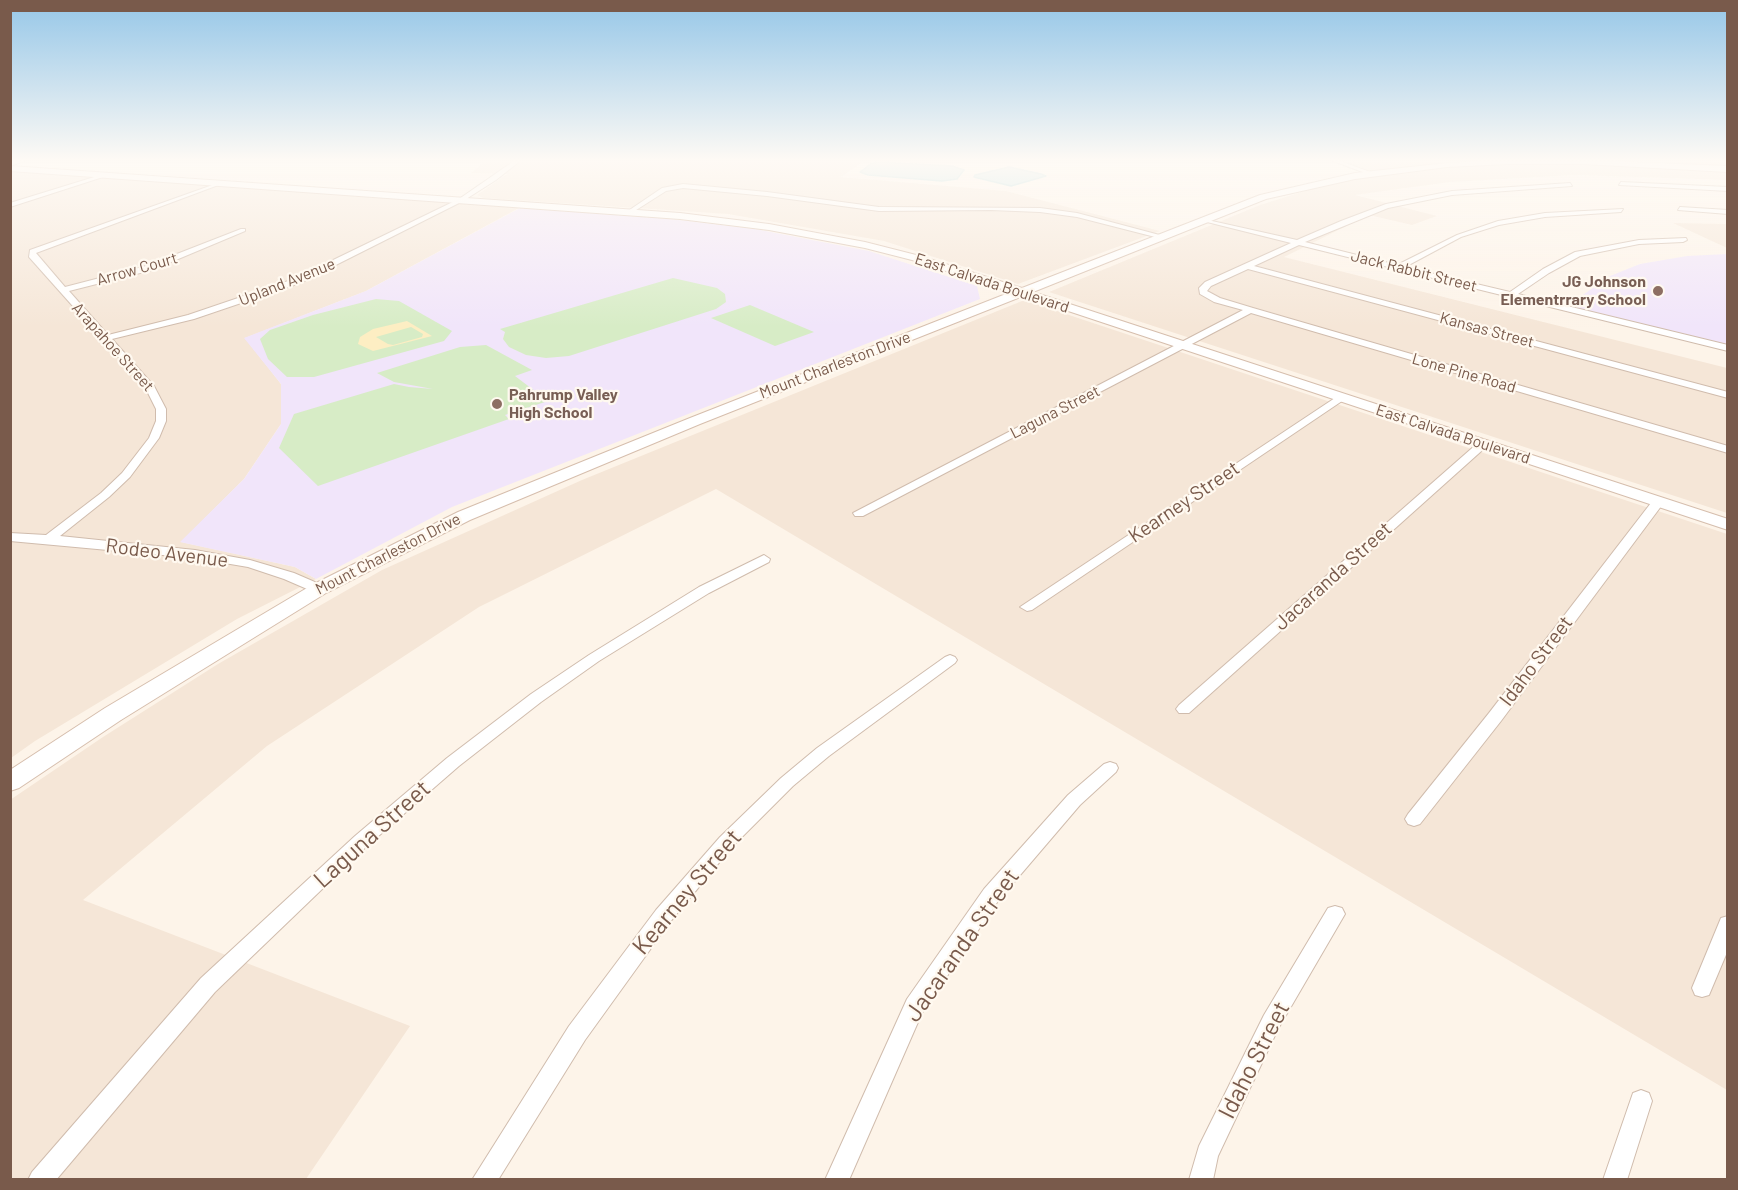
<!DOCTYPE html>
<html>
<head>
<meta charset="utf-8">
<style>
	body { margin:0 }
	#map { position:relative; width:1738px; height:1190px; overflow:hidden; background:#fdf4e9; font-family:Barlow,sans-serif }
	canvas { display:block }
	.frame { position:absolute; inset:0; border:12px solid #795a4b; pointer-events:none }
</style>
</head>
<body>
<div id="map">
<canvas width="1738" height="1190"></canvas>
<div class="frame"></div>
</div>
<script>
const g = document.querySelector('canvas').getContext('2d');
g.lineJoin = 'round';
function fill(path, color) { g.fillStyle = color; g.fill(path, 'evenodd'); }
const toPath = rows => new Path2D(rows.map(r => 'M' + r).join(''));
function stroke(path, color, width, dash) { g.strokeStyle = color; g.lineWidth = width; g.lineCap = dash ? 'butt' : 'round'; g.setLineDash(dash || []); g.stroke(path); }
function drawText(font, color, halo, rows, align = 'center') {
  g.font = font + ' Barlow,sans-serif'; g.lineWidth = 4.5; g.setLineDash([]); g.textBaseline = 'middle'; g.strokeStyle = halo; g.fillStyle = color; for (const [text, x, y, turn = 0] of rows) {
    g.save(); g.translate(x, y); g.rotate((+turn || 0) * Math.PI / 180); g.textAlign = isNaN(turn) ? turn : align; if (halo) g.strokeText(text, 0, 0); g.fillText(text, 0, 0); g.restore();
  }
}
const residential = toPath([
	[485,161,864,161,841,177,1006,191,1160,231,1018,284,884,241,728,214,483,198,477,195,507,174,471,173],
	[1355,161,1727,161,1727,180,1575,175,1450,182,1355,195,1437,216,1412,225,1369,215,1284,257,1727,368,1727,513,1049,292,1260,205,1321,186,1379,174,1346,162],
	[10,171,519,208,366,291,245,338,281,384,281,424,244,479,181,542,295,567,316,579,237,619,35,741,11,758],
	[1673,223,1727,224,1727,248],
	[1022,301,1027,301,1727,534,1727,1090,716,489,479,607,267,746,83,900,410,1026,306,1179,11,1179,10,800,103,737,218,664,382,570,582,480]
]);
const education = toPath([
	[520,208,670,219,755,229,869,251,977,286,980,299,452,507,316,579,295,567,180,542,244,479,281,424,281,384,244,338,366,291],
	[1727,254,1727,345,1567,306,1610,276,1640,264,1687,256]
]);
const green = toPath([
	[673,278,717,288,725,294,726,302,716,309,569,356,546,358,526,355,509,347,503,339,505,332,500,329],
	[376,299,399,301,452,331,444,341,314,377,287,377,268,359,260,339,270,330,313,315],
	[750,305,814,332,775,346,711,318],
	[486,345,532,370,515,376,548,401,505,415,509,419,318,486,279,448,294,414,394,384,409,387,433,389,394,382,377,373,460,347]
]);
const sand = toPath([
	[407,321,432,336,373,351,358,344,360,337,373,329],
	[411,327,423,334,422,337,393,345,388,344,376,337]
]);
const water = toPath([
	[879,162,952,166,964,170,957,179,942,181,868,175,860,172,872,163,879,162],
	[1009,167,1041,174,1046,176,1011,186,974,177,975,175,1009,167]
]);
const street = toPath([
	[16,161,24,161,10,166,10,162,16,161],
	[514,161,520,161,496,180,463,201,300,283,194,319,112,339,154,386,166,409,166,421,159,438,130,477,109,497,60,536,195,550,250,560,294,573,324,586,326,589,324,592,314,592,284,579,248,567,195,558,10,541,10,533,46,535,101,493,122,473,149,438,156,421,156,409,145,387,29,257,30,250,221,182,221,184,36,253,65,287,146,266,241,229,245,229,245,231,152,270,69,291,108,335,188,315,294,279,459,199,514,161],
	[1333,161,1340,161,1373,173,1368,174,1333,161],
	[104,174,109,175,10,207,10,203,104,174],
	[1621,182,1728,187,1728,191,1619,185,1621,182],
	[1570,183,1572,186,1452,195,1388,208,1305,242,1397,265,1457,235,1498,221,1545,213,1623,209,1621,212,1545,217,1499,225,1461,237,1405,267,1510,292,1543,269,1575,252,1639,240,1686,238,1687,240,1683,242,1639,244,1580,256,1549,273,1518,294,1728,345,1728,351,1299,245,1254,266,1728,392,1728,398,1248,269,1211,286,1207,291,1220,298,1253,308,1728,446,1728,453,1251,313,863,516,855,516,853,513,1243,310,1214,302,1200,294,1199,288,1205,282,1291,243,1203,221,1203,219,1297,240,1341,221,1386,204,1452,191,1570,183],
	[683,184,767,192,879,207,1040,208,1077,213,1167,237,1163,239,1077,217,1040,212,991,210,879,211,767,196,683,188,666,191,633,212,628,211,662,188,683,184],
	[1680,207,1728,210,1728,214,1678,210,1680,207],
	[1341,394,1345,395,1345,399,1032,610,1027,611,1020,607,1341,394],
	[1483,441,1488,444,1487,446,1189,713,1179,713,1176,709,1179,705,1479,442,1483,441],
	[1658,498,1664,502,1662,505,1501,721,1420,824,1414,826,1408,824,1405,819,1408,814,1489,713,1654,499,1658,498],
	[764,555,770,559,769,562,709,593,599,661,541,702,459,766,367,846,215,992,56,1180,28,1180,32,1172,201,978,355,836,447,758,531,694,589,655,699,587,764,555],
	[950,655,955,657,957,660,955,663,829,756,793,786,732,847,670,922,585,1040,498,1180,472,1180,569,1026,656,910,720,837,781,778,817,748,945,657,950,655],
	[1110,762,1116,764,1118,768,1116,772,1080,805,998,901,922,1013,849,1180,825,1180,907,999,984,889,1068,795,1104,764,1110,762],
	[1335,906,1342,908,1345,914,1278,1029,1218,1156,1213,1180,1189,1180,1199,1146,1264,1015,1328,908,1335,906],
	[1728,916,1728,950,1709,995,1702,997,1695,995,1692,988,1721,918,1728,916],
	[1641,1090,1649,1093,1652,1101,1627,1180,1603,1180,1633,1093,1641,1090]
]);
const secondary = toPath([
	[1484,161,1607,161,1728,166,1728,172,1583,164,1507,164,1447,167,1355,179,1266,199,1033,292,1728,519,1728,530,1023,296,700,424,470,520,326,593,121,720,19,788,10,791,10,770,105,708,312,585,458,512,690,418,1011,292,912,260,865,248,769,230,680,219,10,171,10,166,680,213,769,224,865,242,920,256,1022,288,1260,195,1355,173,1447,163,1484,161]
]);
const markers = [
	[1658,291,6,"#8d6e63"],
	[497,404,6,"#8d6e63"]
];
const farStreetnames = [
	["Arrow Court",137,269,-16],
	["Jack Rabbit Street",1414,271,14],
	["Upland Avenue",287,282,-22],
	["East Calvada Boulevard",992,283,18],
	["Kansas Street",1487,330,15],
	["Arapahoe Street",113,347,48],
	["Mount Charleston Drive",835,365,-21],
	["Lone Pine Road",1464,373,16],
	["Laguna Street",1055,412,-27],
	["East Calvada Boulevard",1453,434,18],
	["Mount Charleston Drive",388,554,-27]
];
const farEducationnames = [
	["JG Johnson",1646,282],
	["Elementrrary School",1646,300],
	["Pahrump Valley",509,395,"left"],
	["High School",509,413,"left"]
];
const streetNames = [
	["Kearney Street",1184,502,-34],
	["Rodeo Avenue",167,553,7],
	["Jacaranda Street",1333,576,-42],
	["Idaho Street",1536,661,-53]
];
const nearStreetnames = [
	["Laguna Street",372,834,-42],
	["Kearney Street",687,892,-50],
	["Jacaranda Street",962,945,-55],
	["Idaho Street",1254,1060,-63]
];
fill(residential, '#f5e6d7');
fill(education, '#f1e5fa');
fill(green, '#d7ecc6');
fill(sand, '#fdeec3');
fill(water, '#bce3e8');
stroke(water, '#a2d3da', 1.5);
stroke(street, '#d0bcad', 2);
stroke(secondary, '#d6bead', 2);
fill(street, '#fff');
fill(secondary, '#fff');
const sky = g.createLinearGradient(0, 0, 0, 327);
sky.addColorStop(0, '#96c7e8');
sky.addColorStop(0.49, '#fefaf5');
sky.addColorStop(1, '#fefaf500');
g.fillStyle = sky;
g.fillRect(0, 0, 1738, 327);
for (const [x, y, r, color] of markers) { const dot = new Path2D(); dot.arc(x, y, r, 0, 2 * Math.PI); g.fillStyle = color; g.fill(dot); stroke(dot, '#fff9f0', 2); }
drawText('16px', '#795a4b', '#fff9f0', farStreetnames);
drawText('bold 16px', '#785e54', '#fff9f0', farEducationnames, 'right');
drawText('20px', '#795a4b', '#fff9f0', streetNames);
drawText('24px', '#795a4b', '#fff9f0', nearStreetnames);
</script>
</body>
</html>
